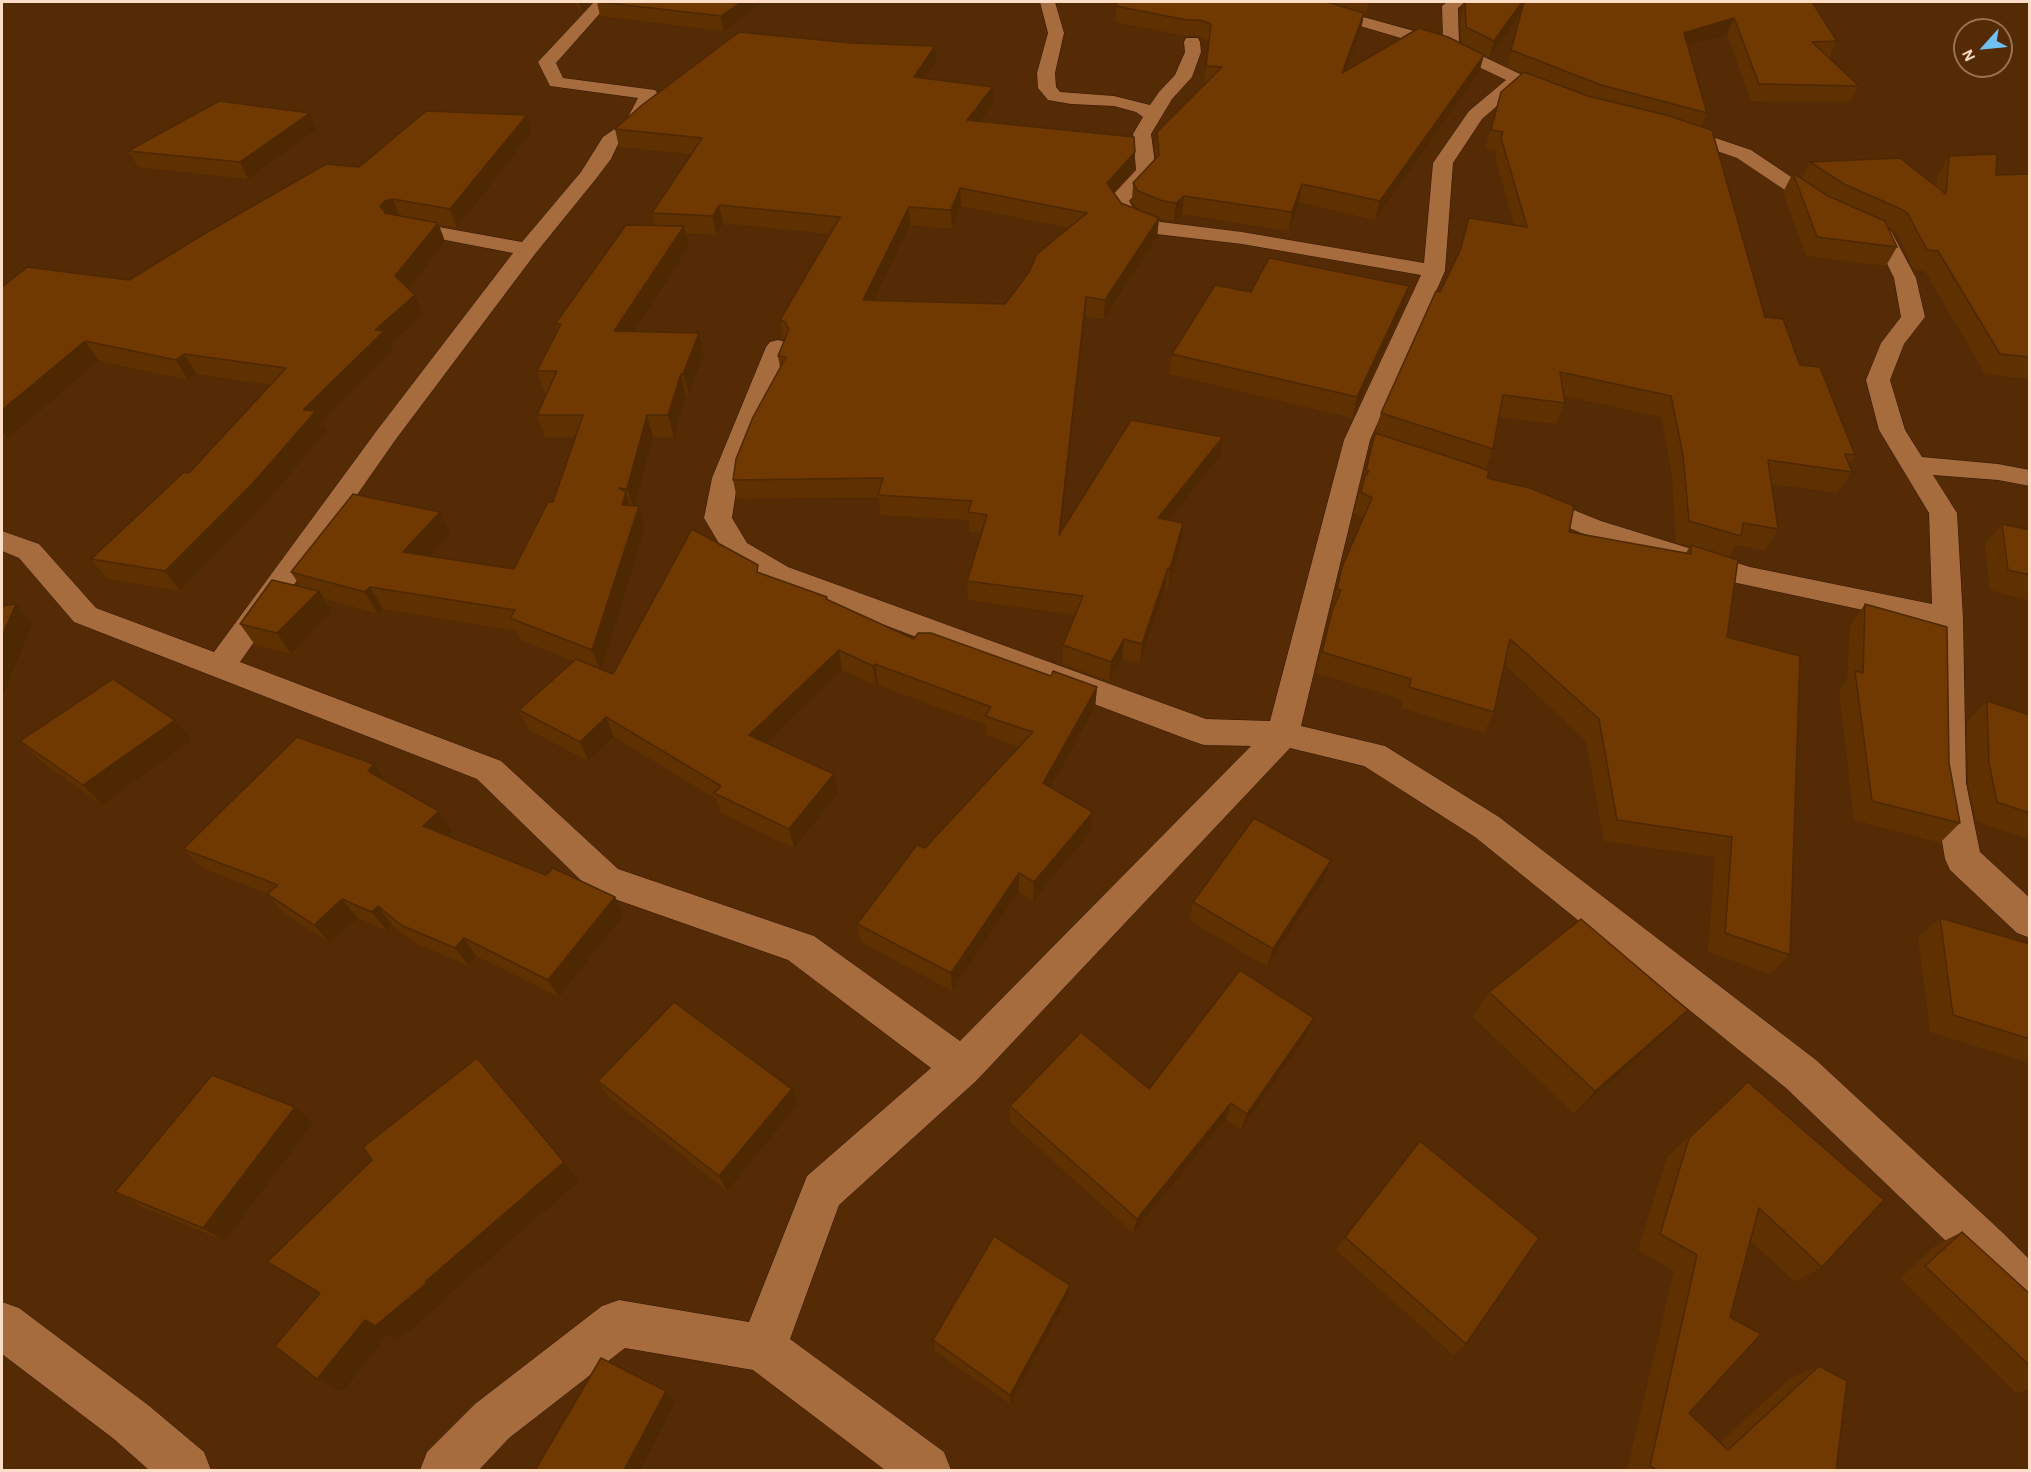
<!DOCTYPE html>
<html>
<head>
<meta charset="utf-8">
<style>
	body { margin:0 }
	#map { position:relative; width:2031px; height:1472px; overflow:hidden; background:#542b04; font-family:"Alegreya Sans",sans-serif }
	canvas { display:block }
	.frame { position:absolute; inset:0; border:3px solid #feddc6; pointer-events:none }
	.north { position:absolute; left:1953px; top:18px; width:60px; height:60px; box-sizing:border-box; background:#542b04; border:2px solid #987252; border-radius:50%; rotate:243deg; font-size:16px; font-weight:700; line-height:24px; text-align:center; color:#feddc6 }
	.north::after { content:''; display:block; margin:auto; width:21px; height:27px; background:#70c1f4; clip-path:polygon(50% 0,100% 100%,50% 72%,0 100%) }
</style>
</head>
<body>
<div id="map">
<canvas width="2031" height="1472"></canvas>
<div class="frame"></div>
<div class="north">N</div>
</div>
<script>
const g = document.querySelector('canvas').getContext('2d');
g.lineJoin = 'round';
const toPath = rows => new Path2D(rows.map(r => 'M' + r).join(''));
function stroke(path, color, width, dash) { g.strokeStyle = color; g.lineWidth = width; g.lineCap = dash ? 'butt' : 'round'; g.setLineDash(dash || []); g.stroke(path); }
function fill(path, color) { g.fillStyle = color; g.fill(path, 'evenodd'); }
const minor = toPath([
	[594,2,610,2,556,63,563,78,655,90,658,94,642,124,618,144,611,159,595,180,535,254,396,439,240,662,501,761,618,869,814,936,960,1041,1251,746,1204,745,1192,741,768,581,727,557,704,518,712,478,766,347,770,342,778,340,786,342,790,347,738,478,732,518,747,543,788,567,1206,719,1270,721,1344,440,1421,275,1242,244,1156,234,1121,219,1108,200,1136,170,1133,134,1143,117,1136,112,1114,106,1071,104,1048,100,1038,88,1037,73,1048,33,1040,2,1055,2,1064,33,1055,73,1056,87,1060,92,1114,96,1150,105,1159,92,1175,75,1185,52,1184,42,1186,38,1198,38,1200,42,1201,52,1192,77,1172,99,1151,134,1156,171,1129,201,1135,211,1161,222,1242,232,1424,263,1433,163,1469,111,1506,80,1445,51,1326,16,1300,5,1298,2,1318,2,1338,10,1443,39,1442,6,1447,2,1465,2,1458,8,1459,45,1539,83,1542,87,1539,91,1533,92,1519,87,1482,119,1453,163,1445,271,1370,440,1301,726,1385,746,1499,817,1816,1060,2003,1233,2030,1260,2030,1317,2014,1310,1971,1265,1786,1088,1475,837,1364,766,1290,748,976,1081,839,1205,790,1339,944,1452,951,1470,885,1470,753,1370,625,1348,509,1438,479,1470,420,1470,427,1452,475,1404,602,1306,619,1300,749,1322,807,1176,931,1068,788,960,592,891,477,779,74,622,19,558,2,551,2,531,39,544,96,608,214,652,378,429,513,253,393,230,390,226,393,222,400,220,522,242,581,172,603,137,626,121,638,98,550,86,538,62,594,2],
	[1674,124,1751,150,1833,205,1891,231,1916,278,1925,317,1904,344,1890,380,1905,430,1922,457,1998,464,2030,470,2030,486,1998,480,1933,475,1957,513,1963,618,1966,783,1980,852,2030,898,2030,938,2017,933,1950,870,1945,859,1932,783,1933,625,1737,583,1581,533,1519,507,1515,501,1519,495,1529,492,1601,521,1750,567,1932,604,1929,513,1879,430,1866,380,1881,343,1901,317,1894,278,1875,239,1819,213,1737,158,1667,134,1665,130,1667,126,1674,124],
	[2,1302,19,1308,148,1405,204,1452,211,1470,149,1470,114,1439,2,1354,2,1302]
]);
const wall = toPath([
	[573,2,592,2,582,12],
	[597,2,764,2,723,31,600,16],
	[1117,2,1371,2,1366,15,1364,15,1361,29,1346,71,1461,43,1461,17,1465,2,1812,2,1837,41,1829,58,1859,86,1850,102,1751,101,1727,34,1688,46,1707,113,1701,127,1765,317,1800,365,1855,455,1849,464,1852,472,1837,493,1771,484,1778,529,1765,551,1736,545,1729,557,1727,637,1790,955,1770,974,1708,952,1715,857,1604,841,1586,741,1504,664,1494,712,1484,733,1401,708,1403,700,1316,673,1342,567,1364,518,1354,513,1369,455,1381,413,1458,255,1469,218,1514,225,1495,157,1497,151,1485,149,1501,92,1523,73,1507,67,1520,14,1489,58,1484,55,1479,72,1375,220,1299,202,1289,231,1182,214,1174,221,1159,219,1157,236,1104,319,1085,316,1060,532,1220,456,1169,520,1181,543,1168,588,1165,588,1140,663,1122,659,1109,681,1063,664,1063,645,1076,615,968,600,967,581,982,534,969,532,969,520,880,515,879,497,737,499,733,480,780,368,778,356,785,339,783,339,780,320,830,234,723,223,716,235,686,233,689,246,634,331,704,354,689,395,686,395,674,437,653,437,635,506,639,506,645,528,602,669,613,674,760,573,827,597,828,600,914,639,1051,676,1097,687,1095,707,1050,788,1093,812,1091,831,1033,901,1019,891,952,991,861,942,857,924,925,848,1019,747,986,735,986,725,878,685,876,686,842,670,766,743,838,794,794,848,721,813,716,799,614,737,588,761,529,730,519,710,574,661,520,640,516,631,383,609,378,614,325,599,332,611,291,654,255,645,240,624,300,586,291,572,440,512,450,534,430,556,514,569,553,502,575,437,545,437,537,415,547,393,544,393,537,371,558,331,555,324,655,225,652,213,691,154,619,147,615,129,852,43,935,46,936,62,925,79,993,104,980,121,1135,152,1134,169,1114,192,1121,203,1137,209,1132,201,1133,183,1156,158,1155,150,1157,132,1206,83,1204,82,1209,41,1198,36,1186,36,1115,22,1116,6],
	[961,206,1069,228,1029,272,1005,304,874,300,910,225,952,229],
	[1564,396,1661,417,1672,476,1676,542,1690,546,1686,553,1569,532,1487,478,1485,470,1493,449,1499,417,1556,424,1565,403],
	[310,113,317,129,248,179,138,167,128,151],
	[527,115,532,132,457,228,439,225,445,242,408,289,423,315,390,345,393,351,322,422,327,431,266,503,180,591,107,579,91,559,189,473,271,385,197,374,188,380,99,361,7,439,2,439,2,287,129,280,359,167],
	[1949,156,1996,175,2030,174,2030,379,1985,374,1925,271,1914,270,1897,233,1892,229,1887,227,1897,247,1886,266,1806,256,1783,192,1793,173,1802,178,1810,162,1936,186,1938,175],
	[1251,292,1404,306,1352,418,1169,374,1172,354],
	[2002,524,2030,530,2030,601,1990,590,1985,544],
	[1865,604,1960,823,1940,843,1854,820,1839,691,1847,681,1850,625],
	[1987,701,2030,715,2030,840,1976,821,1968,783,1967,722],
	[192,740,102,805,41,761,20,741],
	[384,780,452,831,446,836,546,875,615,897,624,915,559,997,476,956,469,966,415,943,392,925,387,931,358,918,330,943,284,913,267,894,268,894,202,868,183,849],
	[1324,879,1267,967,1189,920,1193,902],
	[1940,918,2030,944,2030,1063,1930,1032,1918,937],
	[1489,992,1688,1010,1664,1034,1574,1114,1473,1017],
	[1314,1018,1306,1036,1241,1130,1226,1119,1133,1233,1010,1122,1010,1106,1149,1089],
	[598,1081,798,1105,727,1191,609,1097],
	[1748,1082,1822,1267,1795,1282,1750,1240,1689,1413,1720,1443,1790,1378,1819,1366,1836,1470,1627,1470,1674,1271,1638,1250,1667,1157,1725,1102],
	[313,1123,225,1241,140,1206,115,1192],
	[1962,1232,2030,1294,2030,1389,2016,1393,1900,1278,1936,1245],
	[1345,1237,1466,1344,1453,1355,1336,1250],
	[1068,1297,1010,1404,935,1351,933,1340]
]);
const shadedWall = toPath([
	[579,2,592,2,582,12],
	[741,2,764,2,723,31,721,16],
	[1369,2,1371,2,1366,15],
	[1522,2,1524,2,1520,14,1489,58,1494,41],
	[1364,13,1361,29,1339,90,1342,73],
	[1734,18,1727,34,1678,49,1684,33],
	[935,46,936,62,915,94,914,77],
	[1484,55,1479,72,1375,220,1380,201],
	[993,87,993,104,968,137,967,120],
	[310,113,317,129,248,179,240,162],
	[527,115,532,132,457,228,450,209],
	[1135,152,1134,169,1106,201,1107,183],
	[1302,184,1299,202,1289,231,1292,212],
	[960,188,961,206,952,229,951,210],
	[1184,196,1182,214,1174,221,1176,203],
	[393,199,400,218,388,225,380,206,385,201],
	[719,205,723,223,716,235,713,216],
	[909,207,910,225,865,318,863,300],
	[1159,218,1157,236,1104,319,1105,300],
	[438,223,445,242,404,295,395,276],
	[684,226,689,246,621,352,614,331],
	[1409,286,1404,306,1352,418,1357,397],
	[415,295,423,315,390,345,393,351,322,422,327,431,266,503,180,591,165,571,303,410,375,330],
	[1086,297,1085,316,1058,554,1059,535],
	[699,333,704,354,689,395,683,374],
	[85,341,99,361,7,439,2,432,2,410],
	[184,354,197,374,188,380,176,360],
	[681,374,686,395,674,437,668,415],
	[647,415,653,437,634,510,627,489],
	[1223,437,1220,456,1155,538,1158,518],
	[626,492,633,514,622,505],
	[639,506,645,528,601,672,592,650],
	[440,512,450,534,414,573,403,552],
	[1183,523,1181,543,1168,588,1170,569],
	[1168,568,1165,588,1140,663,1142,644],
	[370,587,383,609,378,614,365,592],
	[319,591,332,611,291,654,277,633],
	[16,604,33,623,4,692,2,692,2,636],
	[1124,639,1122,659,1109,681,1111,662],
	[839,650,842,670,754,755,749,735],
	[875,664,878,685,876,686,873,666],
	[1097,687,1095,707,1042,803,1043,783],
	[606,717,614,737,588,761,580,742],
	[175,720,192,740,102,805,83,785],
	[374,764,387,784,368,771],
	[834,774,838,794,794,848,789,829],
	[439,811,452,831,436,846,423,826],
	[1093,812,1091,831,1033,901,1034,882],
	[1331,860,1324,879,1267,967,1273,949],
	[1019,873,1019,891,952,991,951,973],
	[615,897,624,915,559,997,548,980],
	[342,899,358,918,330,943,314,925],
	[378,906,392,925,387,931,372,912],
	[464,938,476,956,469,966,455,948],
	[1688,1010,1664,1034,1574,1114,1595,1091],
	[1314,1018,1306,1036,1241,1130,1247,1114],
	[792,1089,798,1105,727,1191,719,1176],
	[1231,1103,1226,1119,1133,1233,1137,1219],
	[295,1107,313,1123,225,1241,203,1228],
	[564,1162,579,1181,446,1297,425,1282],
	[427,1283,448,1298,398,1340,375,1326],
	[1070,1285,1068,1297,1010,1404,1010,1395],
	[365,1320,388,1334,343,1391,317,1379],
	[666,1391,676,1401,640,1470,624,1470]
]);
const building = toPath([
	[599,2,741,2,721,16,599,2],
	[1117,2,1327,2,1364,13,1342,73,1419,28,1448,37,1484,55,1380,201,1302,184,1292,212,1184,196,1176,203,1163,201,1138,191,1133,183,1159,155,1157,132,1222,67,1206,66,1211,24,1200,20,1187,20,1116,6,1117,2],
	[1465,2,1522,2,1494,41,1466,27,1465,2],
	[1524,2,1812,2,1837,41,1812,42,1859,86,1759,84,1734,18,1684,33,1707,113,1601,85,1511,50,1524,2],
	[739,32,852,43,935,46,914,77,993,87,967,120,1134,137,1135,152,1107,183,1121,203,1159,218,1105,300,1086,297,1059,535,1131,420,1223,437,1158,518,1183,523,1170,569,1168,568,1142,644,1124,639,1111,662,1063,645,1083,596,967,581,987,515,968,512,972,501,878,495,883,478,733,480,736,459,753,417,786,357,778,356,789,329,785,322,780,320,840,217,719,205,713,216,652,213,702,138,615,129,642,105,739,32],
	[960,188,1087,213,1037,254,1029,272,1005,304,863,300,909,207,951,210,960,188],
	[1524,72,1588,96,1666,115,1712,130,1765,317,1783,319,1800,365,1820,367,1855,455,1845,454,1852,472,1768,460,1778,529,1743,523,1741,536,1689,521,1683,455,1671,396,1560,372,1565,403,1503,395,1493,449,1381,413,1436,291,1440,292,1460,251,1469,218,1527,227,1501,138,1503,132,1491,130,1501,92,1524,72],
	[219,101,310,113,240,162,128,151,219,101],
	[426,111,527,115,450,209,393,199,385,201,380,206,385,213,438,223,395,276,415,295,375,330,384,331,303,410,316,411,253,483,165,571,91,559,184,472,189,473,286,368,184,354,176,360,85,341,2,410,2,287,27,267,129,280,204,234,326,164,359,167,426,111],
	[1997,154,1996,175,2030,174,2030,357,2000,354,1938,251,1927,250,1908,214,1903,210,1844,184,1810,162,1900,158,1946,194,1949,156,1997,154],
	[1793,173,1828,196,1885,221,1897,247,1817,237,1793,173],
	[626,225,684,226,614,331,699,333,683,374,681,374,668,415,647,415,627,489,619,488,626,492,622,505,639,506,592,650,510,618,515,610,370,587,365,592,291,572,353,494,440,512,403,552,514,569,548,502,553,502,583,415,537,415,557,371,537,371,561,324,555,324,626,225],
	[1269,258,1409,286,1357,397,1172,354,1215,285,1251,292,1269,258],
	[1375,433,1471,464,1489,471,1487,478,1530,488,1574,506,1569,532,1691,554,1691,545,1738,560,1727,637,1800,656,1790,955,1725,933,1732,837,1617,820,1599,719,1510,639,1494,712,1409,687,1411,679,1322,652,1332,611,1341,590,1337,589,1342,567,1372,498,1361,492,1365,476,1369,471,1366,470,1375,433],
	[2002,524,2030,530,2030,575,2008,570,2002,524],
	[692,529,758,565,757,572,827,597,826,599,914,639,918,633,931,633,1051,676,1053,671,1097,687,1043,783,1093,812,1034,882,1019,873,951,973,857,924,917,845,925,848,1033,732,985,716,991,707,875,664,873,666,839,650,749,735,834,774,789,829,714,793,721,786,606,717,580,742,519,710,576,659,613,674,692,529],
	[272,580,319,591,277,633,240,624,272,580],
	[16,604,2,636,2,606,16,604],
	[1865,604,1947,627,1949,763,1960,823,1872,801,1855,671,1863,673,1865,604],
	[113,679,175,720,83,785,20,741,113,679],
	[1987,701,2030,715,2030,813,1997,802,1989,763,1987,701],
	[297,737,374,764,368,771,439,811,423,826,546,875,553,868,615,897,548,980,464,938,455,948,401,925,378,906,372,912,342,899,314,925,267,894,278,885,183,849,297,737],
	[1254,818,1331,860,1273,949,1193,902,1254,818],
	[1940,918,2030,944,2030,1039,1953,1015,1940,918],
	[1581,919,1688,1010,1595,1091,1489,992,1581,919],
	[1240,970,1314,1018,1247,1114,1231,1103,1137,1219,1010,1106,1081,1032,1149,1089,1240,970],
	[674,1002,792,1089,719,1176,598,1081,674,1002],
	[477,1058,564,1162,425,1282,427,1283,375,1326,365,1320,317,1379,275,1346,320,1293,267,1262,372,1160,363,1147,477,1058],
	[212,1075,295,1107,203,1228,115,1192,212,1075],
	[1748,1082,1884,1200,1822,1267,1759,1208,1730,1317,1761,1334,1689,1413,1728,1450,1819,1366,1847,1381,1836,1470,1657,1470,1650,1466,1697,1255,1660,1234,1689,1138,1748,1082],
	[1420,1141,1539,1238,1466,1344,1345,1237,1420,1141],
	[1962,1232,2030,1294,2030,1366,1925,1266,1962,1232],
	[994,1236,1070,1285,1010,1395,933,1340,994,1236],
	[601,1358,666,1391,624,1470,535,1470,601,1358]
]);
stroke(minor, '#321600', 1);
fill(minor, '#a76c3e');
fill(wall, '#5f3101');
fill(shadedWall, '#4e2801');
fill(building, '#6f3901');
stroke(building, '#4e2801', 1.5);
</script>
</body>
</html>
